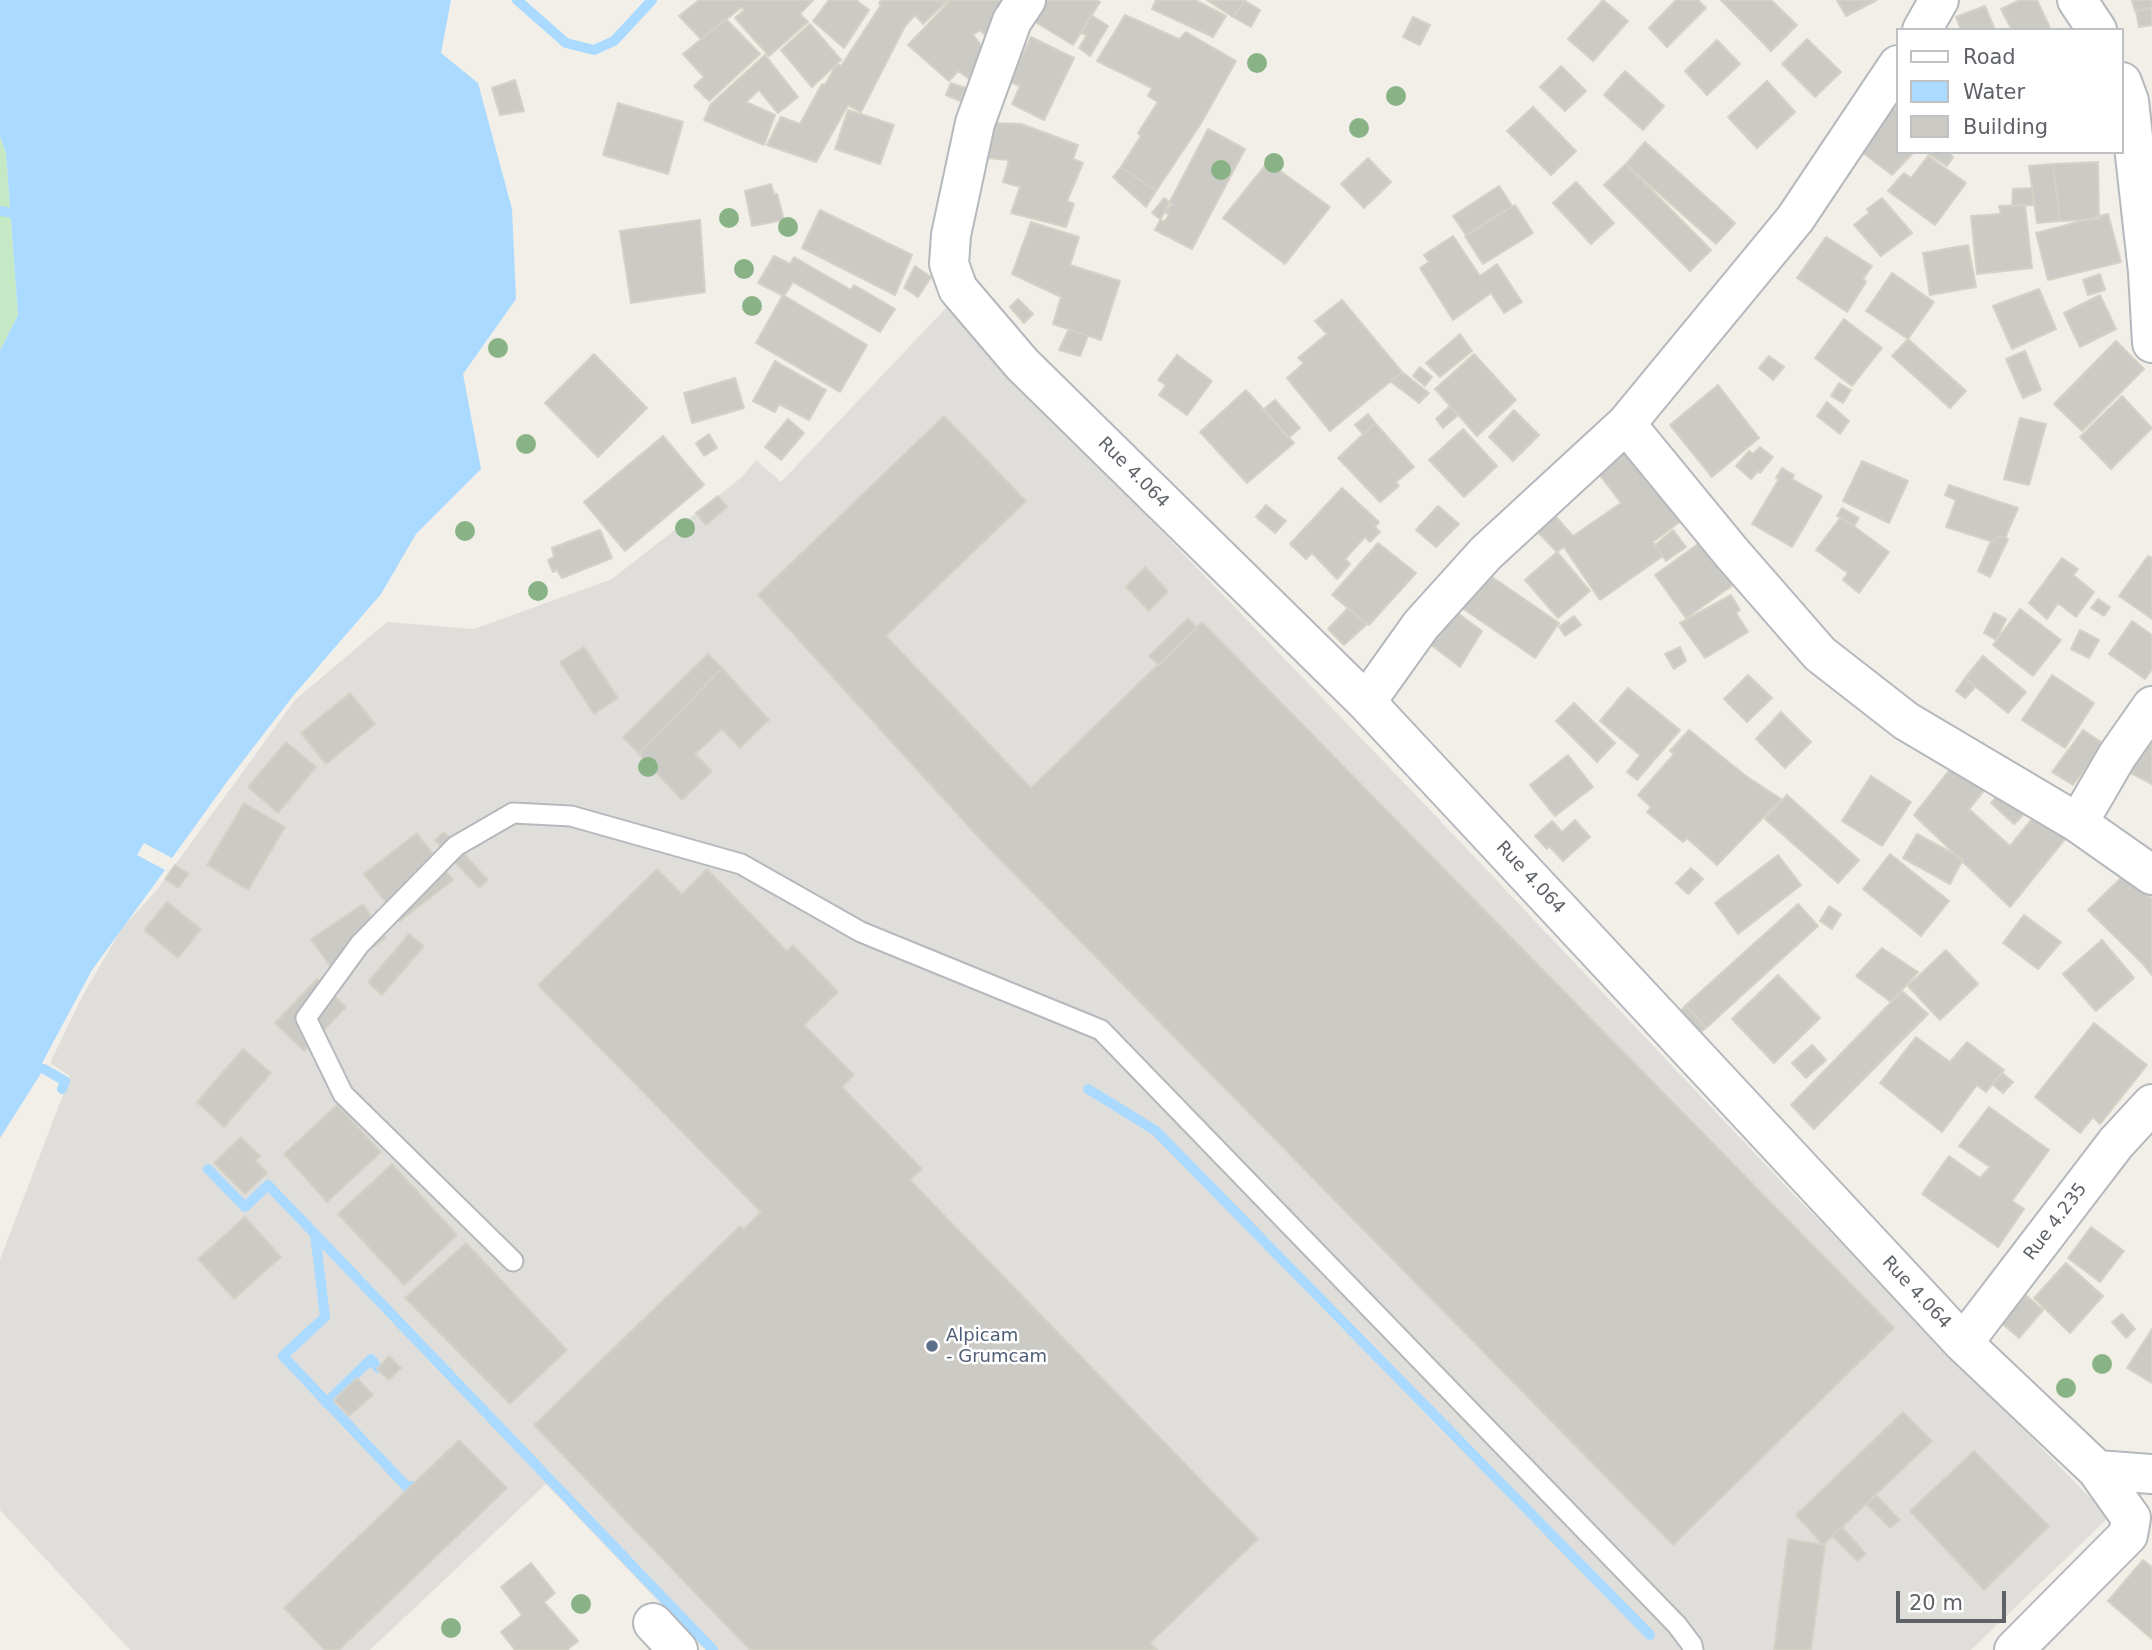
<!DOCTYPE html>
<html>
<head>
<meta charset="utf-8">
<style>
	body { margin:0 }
	#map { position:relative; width:2152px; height:1650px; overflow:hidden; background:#f1efe8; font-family:"DejaVu Sans",sans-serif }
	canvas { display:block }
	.legend { position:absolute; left:1896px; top:28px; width:228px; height:126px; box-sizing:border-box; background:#fff; border:2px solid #bfc1c3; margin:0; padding:9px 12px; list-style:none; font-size:21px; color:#5f6368 }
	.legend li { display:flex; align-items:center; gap:14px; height:35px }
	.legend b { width:35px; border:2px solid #bfc1c3 }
	.scale { position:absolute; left:1896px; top:1591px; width:110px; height:32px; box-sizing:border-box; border:4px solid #5f6368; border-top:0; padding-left:9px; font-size:21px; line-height:24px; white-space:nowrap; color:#5f6368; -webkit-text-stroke:5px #fff; paint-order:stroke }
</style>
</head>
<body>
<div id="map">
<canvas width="2152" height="1650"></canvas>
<ul class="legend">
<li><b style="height:9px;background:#fff"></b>Road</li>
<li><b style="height:19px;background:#aadaff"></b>Water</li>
<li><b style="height:19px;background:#cccac5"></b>Building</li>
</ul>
<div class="scale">20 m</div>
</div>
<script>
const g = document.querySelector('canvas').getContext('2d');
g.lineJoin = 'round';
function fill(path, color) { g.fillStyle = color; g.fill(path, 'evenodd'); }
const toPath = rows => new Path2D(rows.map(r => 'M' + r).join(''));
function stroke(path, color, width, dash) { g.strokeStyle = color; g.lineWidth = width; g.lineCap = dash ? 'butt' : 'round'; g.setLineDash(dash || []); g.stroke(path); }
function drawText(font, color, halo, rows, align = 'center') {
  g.font = font + ' "DejaVu Sans",sans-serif'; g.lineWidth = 5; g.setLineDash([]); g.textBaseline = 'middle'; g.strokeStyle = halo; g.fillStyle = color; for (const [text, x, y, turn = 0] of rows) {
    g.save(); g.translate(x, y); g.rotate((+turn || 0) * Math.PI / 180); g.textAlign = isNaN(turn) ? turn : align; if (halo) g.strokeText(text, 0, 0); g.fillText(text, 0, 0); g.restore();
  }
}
const industrial = toPath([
	[946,308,1413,792,1798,1199,2109,1517,1971,1650,705,1650,546,1484,370,1650,130,1650,0,1510,0,1260,70,1076,50,1063,83,995,122,928,156,891,295,700,387,622,474,629,612,579,742,477,756,460,781,482]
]);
const green = toPath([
	[0,136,6,153,18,315,0,351]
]);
const water = toPath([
	[0,0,451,0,441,53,478,83,512,209,516,299,463,374,481,469,416,534,381,594,293,696,229,779,172,858,144,843,137,855,165,870,92,970,42,1063,45,1067,0,1138,0,351,18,315,6,153,0,136]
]);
const stream = toPath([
	[517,0,566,43,594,50,614,41,652,0],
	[0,211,25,215],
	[44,1069,65,1081,62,1089],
	[1088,1089,1156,1131,1650,1635],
	[208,1169,245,1207,268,1185,713,1650],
	[315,1234,325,1317,283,1356,409,1489,412,1486],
	[326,1403,371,1359,378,1368]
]);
const building = toPath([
	[699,0,813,0,800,14,808,22,769,56,735,18,744,10,742,7,701,39,679,16,699,0],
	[829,0,856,0,869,10,844,48,813,21,829,0],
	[882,0,947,1,923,24,915,15,905,26,861,112,848,105,816,162,767,145,781,117,800,124,822,84,825,85,837,64,841,66,881,5,879,3,882,0],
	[947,0,1001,0,1008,8,995,30,985,35,980,30,973,35,981,45,982,65,972,81,958,71,949,81,908,45,949,2,947,0],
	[1034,0,1096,0,1100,2,1073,45,1024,15,1034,0],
	[1156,0,1195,0,1226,16,1213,37,1152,9,1156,0],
	[1207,0,1246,0,1233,17,1207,0],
	[1603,0,1628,21,1593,61,1568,39,1603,0],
	[1676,0,1698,0,1706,8,1667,47,1649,28,1676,0],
	[1721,0,1771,0,1797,25,1771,51,1721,0],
	[1837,0,1877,0,1846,16,1837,0],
	[2020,0,2037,0,2051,30,2012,30,2001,9,2020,0],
	[2132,0,2152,0,2152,8,2135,11,2132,0],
	[1245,1,1260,10,1251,27,1233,17,1245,1],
	[1985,6,1995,30,1961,30,1956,17,1985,6],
	[2152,8,2152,25,2139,27,2136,10,2152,8],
	[1091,15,1108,26,1090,56,1079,48,1087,35,1081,33,1091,15],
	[1125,15,1179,39,1186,32,1236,61,1200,125,1156,191,1121,167,1141,136,1138,133,1158,102,1148,96,1152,88,1097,61,1125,15],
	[1413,17,1430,25,1420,45,1403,37,1413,17],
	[726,19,760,54,709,101,694,86,704,77,683,54,726,19],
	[810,24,841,60,812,87,781,50,810,24],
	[1031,37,1074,58,1044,120,1012,104,1020,86,1010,82,1031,37],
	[1807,39,1841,72,1815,97,1782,64,1807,39],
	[1717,40,1740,64,1707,95,1685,71,1717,40],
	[765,55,798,97,778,113,759,90,746,102,775,115,764,145,704,120,711,104,765,55],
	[1561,66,1586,91,1565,111,1540,87,1561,66],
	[1625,71,1664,106,1643,130,1604,95,1625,71],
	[515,80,524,111,500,115,492,88,515,80],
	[1767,81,1795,112,1757,148,1728,117,1767,81],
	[951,83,966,88,960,101,946,95,951,83],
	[618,103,683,122,668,174,603,155,618,103],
	[1890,103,1898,112,1898,152,1914,152,1892,175,1853,145,1890,103],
	[1533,107,1576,151,1551,175,1507,131,1533,107],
	[848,110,894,125,880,164,835,149,848,110],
	[993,123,1021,124,1078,145,1073,159,1083,163,1067,201,1074,204,1066,227,1011,213,1020,187,1003,182,1009,160,987,158,993,123],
	[1208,129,1245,149,1192,249,1155,230,1208,129],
	[1645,142,1735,223,1716,244,1626,164,1645,142],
	[1926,152,1951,152,1950,154,1953,157,1947,166,1926,152],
	[1928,156,1966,183,1935,225,1888,191,1904,173,1911,178,1928,156],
	[1368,158,1391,182,1364,208,1341,184,1368,158],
	[1268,162,1330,207,1285,264,1223,218,1268,162],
	[2098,162,2099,219,2060,221,2053,164,2098,162],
	[1626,164,1711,250,1690,271,1604,185,1626,164],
	[2053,164,2060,221,2037,223,2029,166,2053,164],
	[1121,167,1156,191,1146,207,1113,177,1121,167],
	[1576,182,1614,223,1591,244,1553,203,1576,182],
	[771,184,774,194,777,194,784,220,752,226,745,191,771,184],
	[1499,186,1512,206,1466,235,1453,216,1499,186],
	[2032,188,2034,205,2012,206,2013,189,2032,188],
	[1164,198,1172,204,1165,212,1169,215,1164,222,1152,213,1164,198],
	[1882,198,1912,233,1881,256,1854,225,1869,213,1867,209,1882,198],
	[1515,205,1533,233,1483,264,1465,236,1515,205],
	[2025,205,2032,268,1977,274,1971,216,2001,214,1999,206,2025,205],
	[820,210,912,255,895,295,802,248,820,210],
	[2108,214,2121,262,2048,280,2036,233,2108,214],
	[700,220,705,292,631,303,620,231,700,220],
	[1031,222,1079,237,1070,265,1120,281,1101,340,1053,324,1061,297,1012,274,1031,222],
	[1453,236,1480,276,1497,264,1522,302,1504,313,1491,293,1453,320,1420,268,1429,262,1424,255,1453,236],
	[1826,237,1872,266,1863,279,1866,282,1847,312,1797,278,1826,237],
	[1968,245,1976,287,1930,295,1923,253,1968,245],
	[774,256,790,264,794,257,851,290,854,285,895,309,880,332,793,282,784,296,758,283,774,256],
	[915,266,931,277,918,297,904,288,915,266],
	[1892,273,1934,302,1908,339,1866,311,1892,273],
	[2100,274,2105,290,2088,295,2083,280,2100,274],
	[2039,289,2056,329,2012,349,1993,306,2039,289],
	[783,295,867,345,840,392,756,343,783,295],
	[2100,295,2116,329,2080,347,2064,313,2100,295],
	[1018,299,1033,314,1024,323,1010,307,1018,299],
	[1342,300,1402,372,1330,431,1287,378,1304,363,1298,358,1327,334,1315,321,1342,300],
	[1844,319,1882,348,1852,386,1815,358,1844,319],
	[1069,329,1088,336,1080,356,1059,350,1069,329],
	[1460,334,1472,351,1440,377,1426,363,1460,334],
	[1908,339,1966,391,1950,408,1892,356,1908,339],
	[2116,341,2144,369,2082,431,2054,404,2116,341],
	[2025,351,2041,390,2023,398,2006,359,2025,351],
	[594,354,647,408,598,457,545,403,594,354],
	[1474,354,1516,400,1477,436,1435,389,1474,354],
	[1177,355,1212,381,1187,415,1159,395,1166,385,1158,380,1177,355],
	[1769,356,1784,367,1773,380,1759,368,1769,356],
	[775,361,826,390,809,420,779,404,775,412,753,401,775,361],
	[1420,367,1432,377,1425,386,1413,376,1420,367],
	[1402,372,1429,393,1419,403,1390,381,1402,372],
	[735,378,744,408,692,423,684,393,735,378],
	[1839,383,1851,390,1843,403,1831,396,1839,383],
	[1718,385,1759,438,1712,477,1670,425,1718,385],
	[1246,390,1294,443,1247,483,1200,432,1246,390],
	[2122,396,2152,428,2111,469,2080,437,2122,396],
	[1275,400,1300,428,1288,438,1264,409,1275,400],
	[1827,402,1849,421,1840,434,1817,416,1827,402],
	[1450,406,1458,415,1443,428,1436,419,1450,406],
	[1514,410,1539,435,1513,461,1489,437,1514,410],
	[1368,414,1375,423,1363,434,1355,425,1368,414],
	[944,416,1026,501,886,636,1031,788,1202,622,1894,1328,1673,1545,981,840,758,595,944,416],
	[2020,418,2046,424,2029,485,2004,479,2020,418],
	[788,419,804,433,781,460,765,447,788,419],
	[1375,423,1414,467,1396,482,1399,486,1380,502,1338,458,1375,423],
	[1463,429,1497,466,1464,497,1429,460,1463,429],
	[709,434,717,448,704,456,696,443,709,434],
	[663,436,704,485,625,551,584,502,663,436],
	[1633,441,1690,514,1653,542,1663,556,1600,600,1564,547,1557,552,1529,523,1548,508,1573,536,1621,503,1596,470,1633,441],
	[1760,447,1773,457,1760,473,1758,471,1751,479,1736,466,1749,451,1753,454,1760,447],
	[1862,461,1908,481,1889,523,1843,501,1862,461],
	[1782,468,1794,475,1792,479,1822,496,1792,547,1752,524,1779,479,1776,478,1782,468],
	[1949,485,2018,508,2005,538,1998,536,1994,542,1946,527,1956,500,1945,495,1949,485],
	[1342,488,1379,522,1375,527,1380,532,1370,542,1365,537,1345,559,1350,564,1337,579,1312,553,1306,559,1290,544,1342,488],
	[718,496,727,507,706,525,696,513,718,496],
	[1266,505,1286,521,1275,533,1256,517,1266,505],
	[1438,506,1459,524,1436,547,1416,530,1438,506],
	[1842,508,1859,518,1854,526,1837,516,1842,508],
	[1841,517,1889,552,1859,593,1843,580,1848,573,1816,550,1841,517],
	[600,530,612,558,562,578,557,570,553,572,548,560,554,557,552,548,600,530],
	[1673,530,1686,547,1666,561,1655,545,1673,530],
	[1998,536,2008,539,1990,577,1978,571,1991,541,1994,542,1998,536],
	[1702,541,1733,585,1686,618,1655,575,1702,541],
	[1378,543,1416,573,1369,625,1332,595,1378,543],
	[1557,552,1590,591,1558,618,1525,580,1557,552],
	[2148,556,2152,558,2152,619,2119,596,2148,556],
	[2062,558,2078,569,2073,575,2094,592,2076,617,2058,603,2047,619,2029,603,2062,558],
	[1145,567,1168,591,1149,611,1126,587,1145,567],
	[1479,568,1559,623,1535,658,1455,603,1479,568],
	[1731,595,1740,610,1736,613,1748,632,1705,658,1680,623,1731,595],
	[2098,599,2110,607,2104,616,2091,608,2098,599],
	[1448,606,1482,631,1460,667,1425,640,1448,606],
	[1348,608,1367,624,1344,645,1328,629,1348,608],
	[2020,609,2061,640,2033,676,1993,645,2020,609],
	[1994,613,2006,619,1996,640,1984,633,1994,613],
	[1574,616,1581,625,1565,636,1559,627,1574,616],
	[1188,618,1197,628,1159,665,1149,656,1188,618],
	[2132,621,2152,635,2152,669,2145,679,2109,654,2132,621],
	[2080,630,2099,640,2089,658,2071,649,2080,630],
	[584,647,618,698,594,714,560,662,584,647],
	[1680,647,1686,661,1674,669,1665,654,1680,647],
	[708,654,722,668,639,754,623,737,708,654],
	[1983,656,2026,692,2008,713,1965,678,1983,656],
	[722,668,769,720,740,748,722,729,695,754,712,771,682,800,639,754,722,668],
	[1748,675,1772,698,1747,722,1724,699,1748,675],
	[2052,675,2094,703,2065,748,2022,720,2052,675],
	[1965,678,1975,687,1965,698,1956,691,1965,678],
	[1628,688,1680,730,1637,780,1627,772,1640,755,1600,721,1628,688],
	[350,693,375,724,326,764,301,733,350,693],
	[1574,703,1615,743,1597,762,1556,721,1574,703],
	[1781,712,1811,742,1785,768,1756,739,1781,712],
	[1689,730,1746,776,1781,799,1717,865,1687,838,1683,842,1647,812,1651,807,1638,795,1674,754,1670,751,1689,730],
	[2083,730,2104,744,2073,785,2052,772,2083,730],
	[2152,739,2152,784,2129,772,2152,739],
	[286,742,316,767,278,813,248,787,286,742],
	[1568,755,1593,787,1555,816,1530,785,1568,755],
	[1958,759,1991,782,1969,809,2010,846,2045,803,2078,823,2010,907,1914,815,1958,759],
	[1871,776,1911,802,1882,846,1842,821,1871,776],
	[2010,782,2034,804,2014,824,1991,803,2010,782],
	[1787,795,1859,860,1838,883,1765,819,1787,795],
	[244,803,285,827,248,890,207,865,244,803],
	[1575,820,1590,837,1563,861,1549,846,1547,849,1535,836,1552,821,1562,832,1575,820],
	[444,832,488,880,479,888,435,840,444,832],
	[417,833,453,880,400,921,364,874,417,833],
	[1917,834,1963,859,1950,884,1903,858,1917,834],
	[1890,854,1949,901,1921,936,1863,889,1890,854],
	[1778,855,1801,885,1738,934,1715,903,1778,855],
	[175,865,189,874,178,888,165,879,175,865],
	[1691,868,1703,879,1688,894,1676,883,1691,868],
	[657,869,682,894,707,869,787,951,793,945,838,992,804,1025,854,1075,842,1087,922,1169,910,1180,1258,1539,1150,1643,1157,1650,750,1650,534,1425,740,1226,744,1229,761,1212,538,985,657,869],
	[2126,873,2152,899,2152,975,2142,963,2088,910,2126,873],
	[167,902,201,929,178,958,144,930,167,902],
	[363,904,386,938,335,973,311,939,363,904],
	[1798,904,1818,926,1706,1028,1686,1005,1798,904],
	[1829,906,1841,914,1832,929,1820,921,1829,906],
	[2024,915,2061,942,2038,969,2003,943,2024,915],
	[409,934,424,946,382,995,368,982,409,934],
	[2102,940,2134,978,2096,1011,2063,974,2102,940],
	[1882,948,1918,972,1891,1002,1856,976,1882,948],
	[1946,950,1978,984,1940,1020,1908,986,1946,950],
	[1778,975,1820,1018,1774,1063,1732,1019,1778,975],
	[317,979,346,1007,304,1051,275,1023,317,979],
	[1902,991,1928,1014,1814,1129,1791,1105,1902,991],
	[1686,1005,1706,1028,1696,1035,1678,1014,1686,1005],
	[2094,1023,2147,1065,2100,1124,2093,1117,2080,1133,2035,1097,2094,1023],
	[1916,1037,1950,1062,1967,1042,2004,1070,1986,1092,1977,1085,1942,1132,1880,1083,1916,1037],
	[1812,1045,1826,1060,1806,1078,1792,1063,1812,1045],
	[243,1049,271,1073,224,1127,197,1102,243,1049],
	[2002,1073,2013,1082,2003,1093,1992,1084,2002,1073],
	[337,1105,381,1152,327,1202,284,1154,337,1105],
	[1989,1107,2049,1150,2012,1201,2024,1209,1998,1247,1922,1194,1949,1156,1980,1178,1990,1167,1959,1146,1989,1107],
	[241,1137,260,1156,255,1160,267,1173,245,1194,214,1163,241,1137],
	[392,1164,457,1235,404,1285,338,1214,392,1164],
	[245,1217,281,1257,234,1299,198,1259,245,1217],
	[2091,1227,2124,1251,2100,1282,2068,1258,2091,1227],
	[466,1243,567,1350,510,1404,405,1298,466,1243],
	[2066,1263,2103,1296,2070,1333,2034,1298,2066,1263],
	[2022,1292,2043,1310,2019,1338,1999,1321,2022,1292],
	[2122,1314,2135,1329,2126,1338,2112,1322,2122,1314],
	[2152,1329,2152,1383,2127,1368,2152,1329],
	[389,1356,401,1368,389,1380,377,1369,389,1356],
	[357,1378,373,1395,349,1416,334,1400,357,1378],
	[1903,1412,1932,1441,1823,1545,1796,1515,1903,1412],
	[459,1440,507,1488,339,1650,325,1650,284,1608,459,1440],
	[1974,1451,2049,1526,1984,1590,1910,1511,1974,1451],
	[1876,1495,1900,1520,1890,1528,1866,1504,1876,1495],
	[1842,1527,1866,1554,1857,1561,1832,1536,1842,1527],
	[1788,1539,1825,1545,1811,1650,1774,1650,1788,1539],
	[2143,1560,2152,1567,2152,1639,2108,1601,2143,1560],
	[531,1563,555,1593,544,1602,578,1641,567,1650,515,1650,501,1632,522,1615,501,1587,531,1563]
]);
const service = toPath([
	[513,1261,343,1094,306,1018,360,944,456,846,513,813,571,816,741,864,861,932,1101,1030,1677,1625,1692,1645,1693,1650]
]);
const minor = toPath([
	[1026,0,1012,21,975,123,951,235,949,264,958,289,1022,364,1366,702,1963,1343,2097,1470,2131,1518,2128,1535,2014,1650],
	[2077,0,2097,30],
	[1922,30,1939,0],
	[2122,82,2129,101,2148,272,2152,343],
	[1626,424,1731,552,1820,654,1906,721,2078,823,2152,875],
	[1366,702,1421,625,1486,553,1626,424,1795,219,1898,65],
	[2078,823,2117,756,2152,706],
	[1963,1343,2116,1143,2152,1104],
	[2097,1470,2152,1474],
	[653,1623,678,1650]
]);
const trees = [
	[1257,63],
	[1396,96],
	[1359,128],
	[1274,163],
	[1221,170],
	[729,218],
	[788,227],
	[744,269],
	[752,306],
	[498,348],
	[526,444],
	[685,528],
	[465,531],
	[538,591],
	[648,767],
	[2102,1364],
	[2066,1388],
	[581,1604],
	[451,1628]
];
const markers = [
	[932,1346,7,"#5c6f8a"]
];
const streetNames = [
	["Rue 4.064",1133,473,45],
	["Rue 4.064",1530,878,47],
	["Rue 4.235",2056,1222,-53],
	["Rue 4.064",1916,1293,47]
];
const serviceNames = [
	["Alpicam",946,1336],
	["- Grumcam",946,1357]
];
fill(industrial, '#e0deda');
fill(green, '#c5e8c5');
fill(water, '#aadaff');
stroke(stream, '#aadaff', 10);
fill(building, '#cccac5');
stroke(building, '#d6d1c6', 2);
stroke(service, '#b5b8bc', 23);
stroke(minor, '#b5b8bc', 42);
stroke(service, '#fff', 19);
stroke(minor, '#fff', 38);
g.fillStyle = '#89b387';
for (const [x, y] of trees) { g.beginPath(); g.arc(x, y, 10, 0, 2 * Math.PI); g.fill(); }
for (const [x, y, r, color] of markers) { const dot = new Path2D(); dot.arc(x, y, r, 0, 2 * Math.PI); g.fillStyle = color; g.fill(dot); stroke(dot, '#fff', 2.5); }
drawText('18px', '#5f6368', '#fff', streetNames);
drawText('18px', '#4e5e75', '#fff', serviceNames, 'left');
</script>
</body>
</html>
